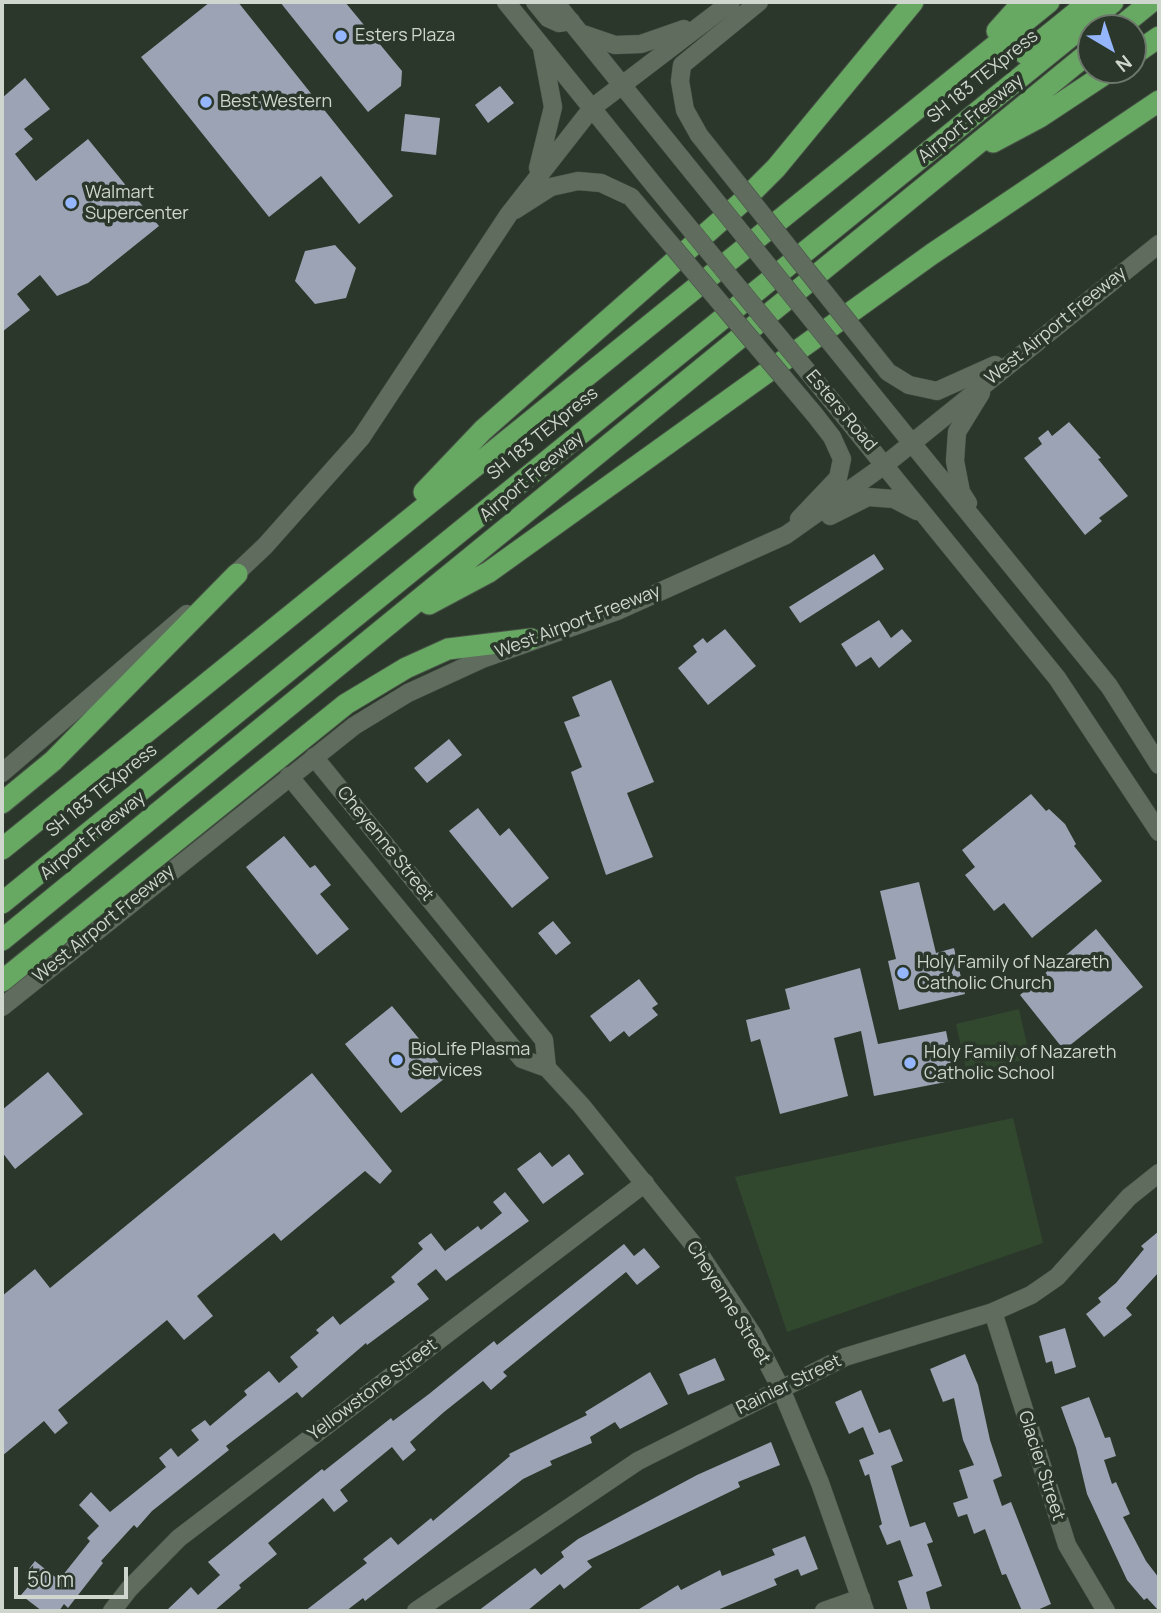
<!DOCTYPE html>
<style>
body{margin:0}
#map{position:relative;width:1161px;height:1613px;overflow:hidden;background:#2b372a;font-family:Manrope,sans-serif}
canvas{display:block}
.frame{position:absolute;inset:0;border:4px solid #cfd6ce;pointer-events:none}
.north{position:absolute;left:1077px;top:14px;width:70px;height:70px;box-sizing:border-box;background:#2b372a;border:2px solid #6d776c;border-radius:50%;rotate:141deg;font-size:19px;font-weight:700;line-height:28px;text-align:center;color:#cfd6ce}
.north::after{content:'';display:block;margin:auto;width:24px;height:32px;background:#95b6fd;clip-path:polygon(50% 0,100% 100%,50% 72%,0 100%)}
.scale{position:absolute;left:14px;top:1567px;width:114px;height:32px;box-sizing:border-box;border:4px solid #cfd6ce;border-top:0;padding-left:9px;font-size:21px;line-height:24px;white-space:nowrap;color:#cfd6ce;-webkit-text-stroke:5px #2b372a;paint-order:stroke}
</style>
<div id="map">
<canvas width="1161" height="1613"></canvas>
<div class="frame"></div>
<div class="north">N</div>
<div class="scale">50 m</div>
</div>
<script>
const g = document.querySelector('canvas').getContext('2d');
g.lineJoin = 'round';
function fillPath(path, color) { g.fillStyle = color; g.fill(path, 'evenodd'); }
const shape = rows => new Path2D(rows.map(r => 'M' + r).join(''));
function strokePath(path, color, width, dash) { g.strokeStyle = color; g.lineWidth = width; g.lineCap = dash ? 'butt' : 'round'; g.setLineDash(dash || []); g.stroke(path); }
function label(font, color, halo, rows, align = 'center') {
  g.font = font + ' Manrope,sans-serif'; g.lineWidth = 7; g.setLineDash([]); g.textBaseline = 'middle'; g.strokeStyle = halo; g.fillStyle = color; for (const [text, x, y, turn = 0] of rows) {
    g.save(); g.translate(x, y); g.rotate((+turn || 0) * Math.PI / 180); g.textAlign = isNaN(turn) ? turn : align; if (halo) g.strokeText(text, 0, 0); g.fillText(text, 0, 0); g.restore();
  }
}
fillPath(shape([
 [1019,1009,1030,1058,967,1074,956,1024],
 [1013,1118,1043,1243,787,1332,735,1177]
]), '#31482f');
fillPath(shape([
 [210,2,238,2,393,196,359,224,321,176,269,217,141,57],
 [280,2,345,2,402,71,401,86,368,112],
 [25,78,50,109,24,129,33,139,15,154,36,181,88,139,159,226,88,283,57,296,40,275,17,294,30,310,2,332,2,98],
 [500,86,514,103,488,123,475,105],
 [405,114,440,118,436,155,401,151],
 [335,245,356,268,346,298,315,304,295,281,305,251],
 [1069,422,1101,458,1098,459,1128,496,1099,518,1102,521,1085,535,1024,458,1042,444,1038,438,1048,430,1052,436],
 [874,554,884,569,800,623,789,607],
 [879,620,891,638,902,629,912,641,879,668,871,657,856,667,841,644],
 [725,629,756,666,708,705,678,668,697,652,693,646,703,638,707,643],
 [611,680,654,782,627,793,653,857,606,875,571,772,582,767,564,722,580,716,572,697],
 [449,739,462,755,427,783,414,768],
 [1031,794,1046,811,1049,809,1065,824,1076,844,1074,846,1102,881,1032,938,1004,903,994,911,965,875,975,867,962,850],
 [478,808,500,836,509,828,549,878,512,908,449,831],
 [284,836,310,868,315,865,331,885,320,894,349,929,317,955,246,867],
 [919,882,936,953,954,948,965,994,899,1010,888,961,896,959,880,891],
 [553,921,571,943,556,955,538,933],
 [1096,929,1143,987,1064,1050,1020,995],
 [860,968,878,1044,946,1031,956,1080,874,1096,861,1031,834,1038,848,1096,780,1114,760,1039,751,1042,746,1020,790,1009,785,989],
 [639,979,658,1004,652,1008,658,1015,629,1037,624,1031,610,1042,590,1016],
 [392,1006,449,1075,401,1113,345,1044],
 [48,1072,83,1114,15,1169,2,1152,2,1110],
 [312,1073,392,1171,380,1184,365,1171,281,1241,274,1233,197,1296,213,1316,184,1340,167,1320,58,1410,68,1423,55,1434,44,1421,2,1456,2,1296,35,1269,50,1288],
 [540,1152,552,1167,569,1154,584,1174,543,1204,517,1169],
 [505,1192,529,1221,446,1281,436,1269,417,1284,429,1299,367,1345,366,1343,302,1398,297,1392,226,1446,229,1450,152,1511,137,1528,134,1525,101,1561,103,1563,68,1608,64,1604,59,1611,42,1611,21,1595,33,1581,25,1574,35,1561,59,1580,90,1541,87,1538,99,1526,79,1505,91,1492,110,1512,166,1467,159,1458,171,1448,178,1457,199,1440,191,1430,205,1420,210,1426,247,1395,244,1391,269,1371,279,1383,298,1367,290,1357,319,1333,316,1330,333,1316,340,1325,395,1282,391,1277,423,1249,418,1243,431,1233,445,1251,478,1226,481,1230,502,1213,493,1202],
 [1159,1231,1159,1272,1126,1308,1132,1315,1104,1337,1086,1314,1101,1302,1098,1298,1116,1283,1144,1249,1141,1246],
 [624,1244,634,1256,644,1248,660,1267,637,1285,626,1272,503,1372,507,1376,491,1390,483,1381,444,1412,410,1442,416,1450,403,1461,392,1447,340,1490,348,1501,334,1512,323,1498,268,1543,277,1554,239,1585,241,1588,214,1611,166,1611,191,1587,198,1595,220,1575,208,1562,322,1469,324,1471,391,1418,393,1421,429,1394,494,1341,497,1345],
 [1065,1328,1076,1367,1055,1374,1052,1361,1046,1363,1039,1336],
 [965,1354,978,1385,990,1440,1002,1476,993,1480,1002,1506,1011,1502,1051,1604,1035,1611,1022,1611,1006,1574,1002,1575,985,1529,974,1534,967,1514,958,1517,953,1503,968,1498,959,1470,974,1465,963,1440,954,1398,943,1402,930,1369],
 [715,1358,725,1380,688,1395,679,1374],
 [650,1372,668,1404,620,1429,615,1422,590,1437,592,1443,550,1461,552,1465,523,1479,365,1601,363,1598,346,1611,305,1611,367,1563,363,1559,391,1537,398,1545,431,1518,433,1521,510,1456,509,1454,587,1415,585,1412],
 [861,1390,879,1433,890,1429,903,1461,891,1466,910,1527,925,1522,933,1542,927,1544,942,1586,926,1592,931,1611,908,1611,898,1581,913,1576,900,1540,887,1545,879,1526,882,1524,869,1474,865,1476,859,1460,874,1454,863,1427,849,1434,835,1402],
 [1089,1397,1105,1438,1110,1437,1116,1456,1104,1460,1112,1484,1116,1482,1130,1514,1123,1517,1146,1561,1159,1578,1159,1611,1147,1598,1144,1600,1127,1580,1087,1494,1076,1448,1061,1407],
 [771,1442,780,1465,738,1482,740,1487,587,1561,592,1567,564,1589,560,1584,527,1611,478,1611,535,1568,541,1575,564,1557,561,1552,578,1539,697,1475],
 [805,1536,818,1569,801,1576,798,1569,774,1579,777,1585,715,1611,636,1611,678,1585,681,1590,720,1570,722,1576,775,1555,772,1549]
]), '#9ba3b4');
const minor = shape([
 [993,1312,1067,1545,1106,1611],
 [112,1611,129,1589,179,1538,645,1183],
 [416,1611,638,1461,781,1389],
 [824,1611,861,1598]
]);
const tertiary = shape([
 [314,757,544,1040,547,1068],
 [289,776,522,1059,547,1068,581,1105,693,1244,753,1335,781,1389,820,1483,865,1611],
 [781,1389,845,1357,993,1312,1031,1295,1057,1277,1129,1197,1159,1173]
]);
const secondary = shape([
 [506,2,654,185],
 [535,2,548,18,559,23,571,21],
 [555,2,681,158],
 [580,33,615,45,641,44,684,29],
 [699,135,685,110,680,81,682,65,759,2],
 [538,168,553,107,542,48],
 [515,210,551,187,578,181,601,183,631,197],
 [888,372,909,385,937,391,995,365],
 [868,389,1109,686,1159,765],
 [841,412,1057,678,1159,832],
 [968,503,961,492,955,461,957,432,981,393],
 [830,516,868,497,894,499,917,511],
 [799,519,838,478,842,459,832,437,815,415],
 [228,581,265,546,361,438,509,214,592,108,731,2],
 [2,773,187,614],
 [2,1007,354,726,408,693,482,659,617,611,786,535,886,464,1159,244]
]);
const motorway = shape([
 [1119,28,1151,2],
 [997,31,1023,2],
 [1025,54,1089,2],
 [1133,55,1159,37],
 [993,142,1040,117,1111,70],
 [424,492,483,430,743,201,776,168,913,2],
 [429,604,489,572,932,254,1159,101],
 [2,803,53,761,237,574],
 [2,849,1049,2],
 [2,903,1113,2],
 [2,940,1091,51],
 [2,981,346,704,406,668,448,649,531,639]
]);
strokePath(minor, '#485247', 19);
strokePath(tertiary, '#485247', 19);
strokePath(secondary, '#485247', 19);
strokePath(motorway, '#485247', 23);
strokePath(minor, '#5f6c5e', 18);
strokePath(tertiary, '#5f6c5e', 18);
strokePath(secondary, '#5f6c5e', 18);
strokePath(motorway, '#67a862', 21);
const secondaryBridge = shape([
 [699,135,888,372],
 [681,158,868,389],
 [654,185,841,412],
 [631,197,815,415]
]);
strokePath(secondaryBridge, '#485247', 19, []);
strokePath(secondaryBridge, '#5f6c5e', 18);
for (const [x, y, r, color] of [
 [341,36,7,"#95b6fd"],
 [206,102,7,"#95b6fd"],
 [71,203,7,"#95b6fd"],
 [903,973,7,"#95b6fd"],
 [397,1060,7,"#95b6fd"],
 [910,1063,7,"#95b6fd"]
]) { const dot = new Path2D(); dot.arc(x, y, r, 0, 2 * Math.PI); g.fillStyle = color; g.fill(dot); strokePath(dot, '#2b372a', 2.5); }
label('18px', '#cfd6ce', '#2b372a', [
 ["Esters Plaza",355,36],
 ["Best Western",220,102],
 ["Walmart",85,193],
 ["Supercenter",85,214],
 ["Holy Family of Nazareth",917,963],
 ["Catholic Church",917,984],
 ["BioLife Plasma",411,1050],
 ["Services",411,1071],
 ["Holy Family of Nazareth",924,1053],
 ["Catholic School",924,1074]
], 'left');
label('18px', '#cfd6ce', '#2b372a', [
 ["SH 183 TEXpress",983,77,-39],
 ["Airport Freeway",971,119,-39],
 ["West Airport Freeway",1056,326,-39],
 ["Esters Road",841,411,50],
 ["SH 183 TEXpress",543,434,-39],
 ["Airport Freeway",532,477,-40],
 ["West Airport Freeway",578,622,-21],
 ["SH 183 TEXpress",102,791,-39],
 ["Airport Freeway",93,836,-39],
 ["Cheyenne Street",385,844,51],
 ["West Airport Freeway",104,924,-39],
 ["Cheyenne Street",728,1303,58],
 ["Rainier Street",789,1385,-26],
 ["Yellowstone Street",373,1390,-37],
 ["Glacier Street",1041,1466,72]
]);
</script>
